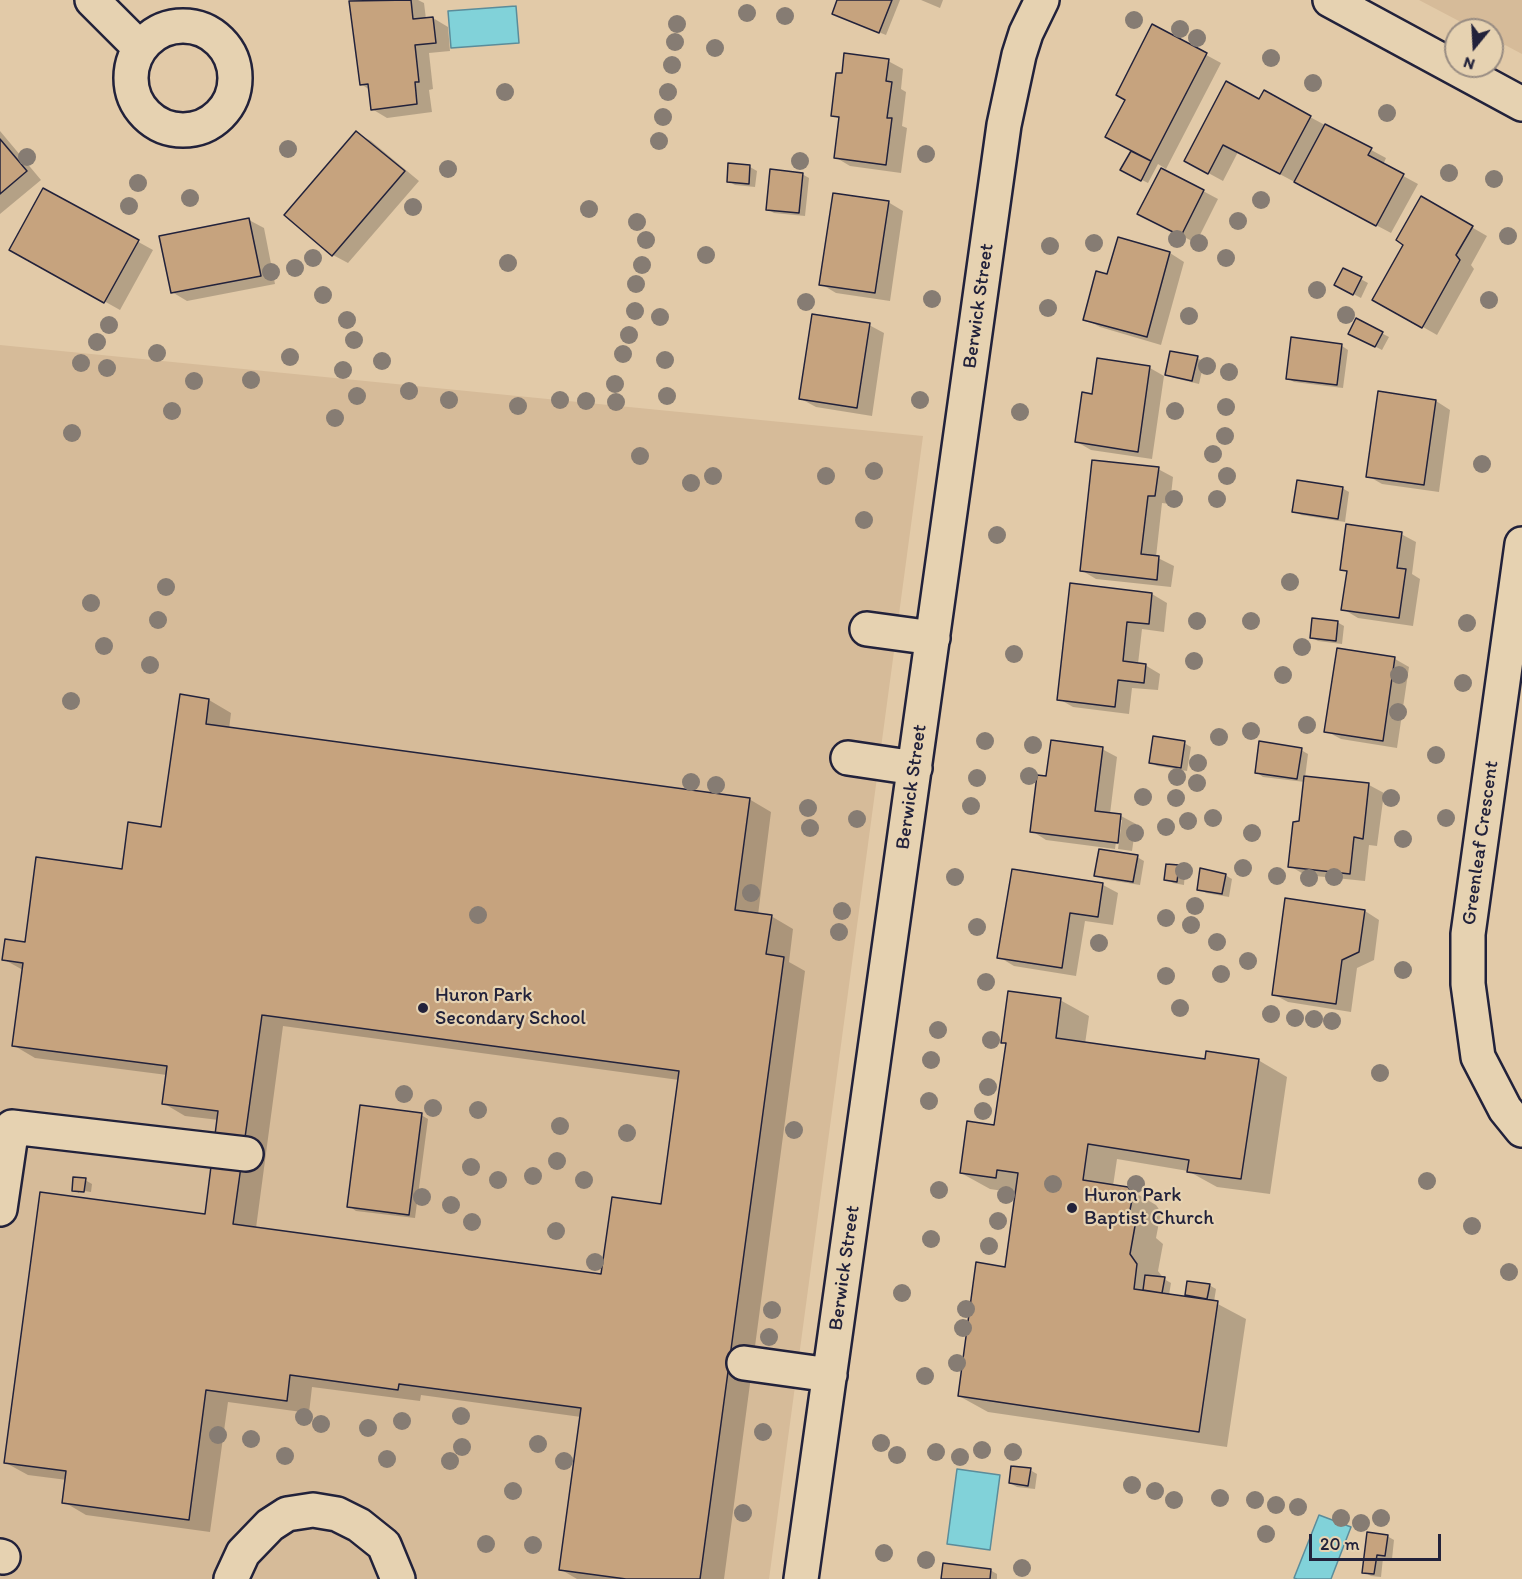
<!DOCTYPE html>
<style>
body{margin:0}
#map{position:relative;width:1522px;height:1579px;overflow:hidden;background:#e2caa8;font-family:Itim,sans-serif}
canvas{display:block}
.north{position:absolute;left:1444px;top:18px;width:60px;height:60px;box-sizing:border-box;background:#e6d2b1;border:2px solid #988c82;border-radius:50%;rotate:198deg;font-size:16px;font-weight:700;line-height:24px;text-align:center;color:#22223b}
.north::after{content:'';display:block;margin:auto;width:21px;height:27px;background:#22223b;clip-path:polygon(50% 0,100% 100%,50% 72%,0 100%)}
.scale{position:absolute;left:1309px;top:1534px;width:132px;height:27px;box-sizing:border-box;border:3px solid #22223b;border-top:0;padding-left:8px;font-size:18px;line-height:21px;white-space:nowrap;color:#22223b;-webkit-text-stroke:4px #e6d2b1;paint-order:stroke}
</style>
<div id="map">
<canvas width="1522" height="1579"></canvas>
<div class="north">N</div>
<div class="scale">20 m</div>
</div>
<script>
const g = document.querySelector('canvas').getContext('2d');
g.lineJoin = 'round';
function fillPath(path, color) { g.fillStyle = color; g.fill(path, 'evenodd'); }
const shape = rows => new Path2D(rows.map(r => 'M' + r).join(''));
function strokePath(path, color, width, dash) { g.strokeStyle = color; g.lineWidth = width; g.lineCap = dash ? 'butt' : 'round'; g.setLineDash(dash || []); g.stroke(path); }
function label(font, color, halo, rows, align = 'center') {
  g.font = font + ' Itim,sans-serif'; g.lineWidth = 4.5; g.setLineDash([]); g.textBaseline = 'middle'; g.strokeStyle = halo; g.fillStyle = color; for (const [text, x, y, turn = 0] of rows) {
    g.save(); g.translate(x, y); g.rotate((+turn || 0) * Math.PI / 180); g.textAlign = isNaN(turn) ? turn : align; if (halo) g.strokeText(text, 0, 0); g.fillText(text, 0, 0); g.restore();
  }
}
fillPath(shape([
 [1419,0,1522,0,1522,54,1492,38,1492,30,1476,30],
 [0,345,923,436,769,1579,0,1579]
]), '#d6bb99');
const water = shape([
 [516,6,519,43,451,48,448,11,516,6],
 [957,1469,1000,1475,990,1550,947,1544,957,1469],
 [1319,1515,1351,1527,1331,1579,1297,1579,1294,1578,1319,1515]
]);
fillPath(water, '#81d2d9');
strokePath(water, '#5b8c9a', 1.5);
fillPath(shape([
 [368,0,418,0,424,3,426,19,433,18,448,27,450,51,429,53,433,89,429,90,432,112,387,118,372,109,370,90,361,84,351,2],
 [839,0,900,0,886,35,840,17],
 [921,0,943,0,940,8],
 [1153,26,1221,63,1166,169,1158,164,1148,183,1122,170,1132,151],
 [888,61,903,69,901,89,906,92,902,126,907,128,901,173,850,166,835,157,840,119,833,115],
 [1260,101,1310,117,1386,158,1383,165,1418,184,1391,233,1238,152,1223,181,1201,169],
 [0,131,41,180,0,214],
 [356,133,371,141,419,181,348,263,333,255,286,215],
 [750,167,757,171,755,187,735,185,728,181],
 [802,174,809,178,805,216,774,213,767,209],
 [44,190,153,250,120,310,11,249],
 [1203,191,1218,199,1196,243,1154,222],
 [1421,198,1487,236,1471,265,1474,269,1437,335,1374,299,1405,244],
 [888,202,903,211,890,301,836,293,821,284],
 [249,220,264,228,275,284,187,301,172,292],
 [1119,239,1170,253,1184,262,1161,345,1100,327,1085,319,1108,276],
 [1344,270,1368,283,1361,298,1336,285],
 [1356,320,1389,337,1382,350,1357,337],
 [869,325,884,333,872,416,816,407,801,399],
 [1342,346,1348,350,1343,388,1294,382,1287,378],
 [1197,358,1204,362,1199,384,1174,378,1167,374],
 [1150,368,1164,376,1152,459,1091,450,1077,442,1093,395],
 [1436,401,1450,410,1439,492,1382,484,1368,476],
 [1158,469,1173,477,1170,504,1162,503,1156,557,1174,566,1171,587,1096,579,1081,570],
 [1342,488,1349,492,1345,522,1301,515,1294,511],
 [1401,534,1416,542,1412,574,1420,579,1413,626,1358,618,1343,609,1348,573,1342,569],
 [1072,585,1152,594,1167,603,1164,632,1142,629,1138,664,1145,665,1160,674,1158,690,1132,688,1129,714,1073,707,1059,699],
 [1337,622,1344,626,1342,644,1318,641,1311,637],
 [1395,659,1409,667,1397,748,1341,739,1326,731],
 [182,696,209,700,231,713,229,729,749,799,771,812,758,915,771,916,793,929,789,962,805,971,724,1579,577,1579,560,1569,581,1417,421,1395,420,1401,312,1387,309,1413,228,1402,210,1532,86,1515,64,1502,67,1480,28,1475,6,1463,206,1216,219,1120,185,1116,163,1103,167,1075,35,1058,13,1045,23,970,3,959,26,944,123,870,163,828],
 [283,1026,679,1080,662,1206,603,1275,256,1228],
 [1184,743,1191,747,1187,771,1157,766,1150,762],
 [1102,749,1117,757,1110,814,1121,816,1136,824,1132,851,1118,849,1122,820,1119,820,1115,849,1046,840,1032,831,1047,778],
 [1301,750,1308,754,1305,778,1369,785,1384,793,1377,846,1369,845,1365,881,1305,875,1290,866,1301,822,1305,782,1263,777,1256,772],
 [1137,857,1144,861,1140,885,1103,879,1096,875],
 [1178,867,1185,871,1184,885,1173,883,1166,879],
 [1013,871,1103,885,1118,893,1113,925,1085,921,1076,976,1014,966,999,957],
 [1225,875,1232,879,1229,897,1206,893,1199,889],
 [1365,911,1379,920,1374,960,1357,968,1351,1012,1288,1002,1273,994],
 [1060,1000,1089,1016,1085,1044,1206,1061,1258,1060,1287,1077,1270,1194,1217,1187,1188,1171,1117,1159,1113,1186,1127,1188,1156,1205,1161,1212,1156,1238,1163,1244,1158,1271,1164,1279,1171,1283,1169,1295,1193,1299,1186,1295,1209,1285,1216,1289,1214,1302,1246,1319,1227,1447,988,1412,959,1396,1007,1269,1017,1193,990,1189,961,1173,996,1127,1007,1045,1002,1042],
 [421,1115,428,1119,415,1218,356,1211,349,1206],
 [85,1180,92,1184,91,1192,79,1190,79,1193,74,1190],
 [1030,1470,1037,1474,1035,1489,1017,1487,1010,1483],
 [1387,1536,1394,1540,1392,1559,1383,1558,1381,1577,1371,1576,1364,1572],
 [990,1570,997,1574,997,1579,943,1579]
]), '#0003');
const building = shape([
 [411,0,413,19,433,17,436,43,415,45,419,82,415,82,417,104,371,110,368,84,360,85,349,1,411,0],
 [837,0,892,0,879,33,832,14,837,0],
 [1152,24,1207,53,1151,161,1105,137,1125,100,1116,95,1152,24],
 [844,53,889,59,886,81,892,82,887,118,892,118,886,165,834,158,839,117,831,116,836,73,842,73,844,53],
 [1226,81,1259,99,1264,90,1311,116,1280,174,1223,145,1208,174,1184,161,1226,81],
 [1325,124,1372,148,1368,155,1404,174,1376,226,1294,182,1325,124],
 [356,131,405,171,332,256,284,215,356,131],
 [0,139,27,171,0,194,0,139],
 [1131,151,1151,161,1141,181,1120,170,1131,151],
 [728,163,750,165,749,184,727,182,728,163],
 [1161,168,1204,190,1181,236,1137,214,1161,168],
 [770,169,803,173,799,213,766,210,770,169],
 [43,188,139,240,104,303,9,250,43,188],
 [833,193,889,201,875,293,819,285,833,193],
 [1421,196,1473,226,1456,255,1460,260,1422,328,1372,300,1403,245,1396,240,1421,196],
 [249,218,261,276,171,293,159,236,249,218],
 [1118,237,1170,252,1147,337,1083,320,1096,271,1107,274,1118,237],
 [1343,268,1362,277,1353,295,1334,285,1343,268],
 [812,314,870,323,857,408,799,399,812,314],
 [1356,318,1383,332,1375,347,1348,334,1356,318],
 [1291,337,1342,344,1337,385,1286,379,1291,337],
 [1170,351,1198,356,1192,381,1165,375,1170,351],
 [1097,358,1150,366,1138,452,1075,442,1082,392,1092,394,1097,358],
 [1378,391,1436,400,1424,485,1366,477,1378,391],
 [1092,460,1159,467,1155,496,1148,496,1141,554,1159,556,1157,580,1080,571,1092,460],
 [1297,480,1343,487,1338,519,1292,512,1297,480],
 [1346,524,1402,532,1397,568,1406,569,1399,618,1341,610,1347,571,1340,570,1346,524],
 [1070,583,1152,593,1149,624,1127,622,1123,661,1146,664,1144,683,1118,680,1115,707,1057,700,1070,583],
 [1312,618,1338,621,1336,641,1310,638,1312,618],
 [1337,648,1395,657,1383,741,1324,732,1337,648],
 [180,694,209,699,206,724,750,798,735,910,772,915,766,954,784,957,700,1579,626,1579,559,1570,581,1408,399,1384,398,1390,290,1375,287,1401,206,1390,189,1520,62,1503,66,1471,4,1463,40,1192,205,1214,218,1111,162,1104,167,1066,12,1046,23,963,2,960,5,939,25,942,36,857,122,869,128,822,161,827,180,694],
 [262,1015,679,1071,661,1204,612,1197,601,1274,233,1224,262,1015],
 [1153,736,1185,741,1181,768,1149,763,1153,736],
 [1051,740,1103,747,1095,811,1121,814,1118,843,1030,832,1037,775,1046,776,1051,740],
 [1259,741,1302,748,1297,779,1255,773,1259,741],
 [1304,776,1369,783,1363,839,1354,837,1350,874,1288,867,1293,822,1299,821,1304,776],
 [1099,849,1138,855,1133,882,1094,876,1099,849],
 [1166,864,1179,865,1177,882,1164,880,1166,864],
 [1200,868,1226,874,1222,894,1197,890,1200,868],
 [1012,869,1103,883,1098,917,1070,913,1062,968,997,958,1012,869],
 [1285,898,1365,910,1359,952,1342,960,1336,1004,1272,995,1285,898],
 [1008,991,1061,998,1056,1038,1205,1059,1206,1051,1259,1059,1241,1179,1187,1172,1189,1160,1088,1144,1083,1180,1128,1187,1133,1195,1128,1220,1135,1226,1130,1254,1137,1264,1134,1289,1218,1301,1199,1432,958,1396,976,1262,1005,1267,1018,1173,997,1170,996,1178,960,1173,967,1121,994,1125,1006,1043,1001,1043,1008,991],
 [360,1105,422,1113,409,1215,347,1207,360,1105],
 [73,1177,86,1178,84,1192,72,1191,73,1177],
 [1145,1275,1165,1277,1162,1293,1143,1290,1145,1275],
 [1187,1281,1210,1284,1207,1299,1185,1295,1187,1281],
 [1011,1466,1031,1468,1028,1486,1009,1483,1011,1466],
 [1367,1532,1388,1535,1385,1556,1377,1555,1374,1574,1362,1573,1367,1532],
 [943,1563,991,1569,990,1579,941,1579,943,1563]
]);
fillPath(building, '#c6a37e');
strokePath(building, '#22223b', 1.5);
const minor = shape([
 [92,0,140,48],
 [1330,0,1522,104],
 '131 78a52 52 0 1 1 104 0a52 52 0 1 1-104 0Z',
 [1522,544,1468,934,1468,984,1478,1057,1505,1109,1522,1130],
 [867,629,933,638],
 [848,758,915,768],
 [0,1209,12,1127,246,1154],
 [744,1363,830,1375],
 [0,1556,3,1557],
 [231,1579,243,1553,270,1525,287,1514,313,1510,337,1514,359,1525,384,1545,398,1579],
 [801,1579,1004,125,1019,55,1026,33,1042,0]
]);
strokePath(minor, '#22223b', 38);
strokePath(minor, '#e6d2b1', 33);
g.fillStyle = '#867c73';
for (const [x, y] of [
 [747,13],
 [785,16],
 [1134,20],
 [677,24],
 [1180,29],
 [1197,38],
 [675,42],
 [715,48],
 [1271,58],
 [672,65],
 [1313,83],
 [505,92],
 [668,92],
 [1387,113],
 [663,117],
 [659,141],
 [288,149],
 [926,154],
 [27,157],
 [800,161],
 [448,169],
 [1449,173],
 [1494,179],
 [138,183],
 [190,198],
 [1261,200],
 [129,206],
 [413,207],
 [589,209],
 [1238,221],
 [637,222],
 [1508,236],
 [1177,239],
 [646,240],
 [1094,243],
 [1199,243],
 [1050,246],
 [706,255],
 [313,258],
 [1226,258],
 [508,263],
 [642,265],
 [295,268],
 [271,272],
 [636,284],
 [1317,290],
 [323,295],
 [932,299],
 [1489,300],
 [806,302],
 [1048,308],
 [635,311],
 [1346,315],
 [1189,316],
 [660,317],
 [347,320],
 [109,325],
 [629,335],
 [354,340],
 [97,342],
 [157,353],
 [623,354],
 [290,357],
 [665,360],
 [382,361],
 [81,363],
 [1207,366],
 [107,368],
 [343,370],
 [1229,372],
 [251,380],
 [194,381],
 [615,384],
 [409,391],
 [357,396],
 [667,396],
 [449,400],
 [560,400],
 [920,400],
 [586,401],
 [616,402],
 [518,406],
 [1226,407],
 [172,411],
 [1175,411],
 [1020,412],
 [335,418],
 [72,433],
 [1225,436],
 [1213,454],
 [640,456],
 [1482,464],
 [874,471],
 [713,476],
 [826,476],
 [1227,476],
 [691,483],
 [1174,499],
 [1217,499],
 [864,520],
 [997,535],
 [1290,582],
 [166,587],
 [91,603],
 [158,620],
 [1197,621],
 [1251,621],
 [1467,623],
 [104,646],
 [1302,647],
 [1014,654],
 [1194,661],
 [150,665],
 [1283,675],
 [1399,675],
 [1463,683],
 [71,701],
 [1398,712],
 [1307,725],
 [1251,731],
 [1219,737],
 [985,741],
 [1033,745],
 [1436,755],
 [1198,763],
 [1029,776],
 [1177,777],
 [977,778],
 [691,782],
 [1197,783],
 [716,785],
 [1143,797],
 [1176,798],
 [1391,798],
 [971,806],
 [808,808],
 [1213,818],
 [1446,818],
 [857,819],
 [1188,821],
 [1166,827],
 [810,828],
 [1135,833],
 [1252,833],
 [1403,839],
 [1243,868],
 [1184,871],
 [1277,876],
 [955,877],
 [1334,877],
 [1309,878],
 [751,893],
 [1195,906],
 [842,911],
 [478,915],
 [1166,918],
 [1191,925],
 [977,927],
 [839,932],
 [1217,942],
 [1099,943],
 [1248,961],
 [1403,970],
 [1221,974],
 [1166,976],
 [986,982],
 [1180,1008],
 [1271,1014],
 [1295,1018],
 [1314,1019],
 [1332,1021],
 [938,1030],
 [991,1040],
 [931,1060],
 [1380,1073],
 [988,1087],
 [404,1094],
 [929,1101],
 [433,1108],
 [478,1110],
 [983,1111],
 [560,1126],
 [794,1130],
 [627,1133],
 [557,1161],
 [471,1167],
 [533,1176],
 [498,1180],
 [584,1180],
 [1427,1181],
 [1053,1184],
 [1136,1184],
 [939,1190],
 [1006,1195],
 [422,1197],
 [451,1205],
 [998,1221],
 [472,1222],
 [1472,1226],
 [556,1231],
 [931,1239],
 [989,1246],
 [595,1262],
 [1509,1272],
 [902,1293],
 [966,1309],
 [772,1310],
 [963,1328],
 [769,1337],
 [957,1363],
 [925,1376],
 [461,1416],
 [304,1417],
 [402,1421],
 [321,1424],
 [368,1428],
 [763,1432],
 [218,1435],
 [251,1439],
 [881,1443],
 [538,1444],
 [462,1447],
 [982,1450],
 [936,1452],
 [1013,1452],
 [897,1455],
 [285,1456],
 [960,1457],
 [387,1459],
 [450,1461],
 [564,1461],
 [1132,1485],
 [513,1491],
 [1155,1491],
 [1220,1498],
 [1174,1500],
 [1255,1500],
 [1276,1505],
 [1298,1507],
 [743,1513],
 [1341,1518],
 [1381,1518],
 [1361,1523],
 [1266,1534],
 [486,1544],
 [533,1545],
 [884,1553],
 [926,1560],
 [1022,1568]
]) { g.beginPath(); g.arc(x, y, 9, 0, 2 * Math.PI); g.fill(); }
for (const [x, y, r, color] of [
 [423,1008,6,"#22223b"],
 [1072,1208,6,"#22223b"]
]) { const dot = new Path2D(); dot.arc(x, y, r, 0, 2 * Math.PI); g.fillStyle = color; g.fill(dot); strokePath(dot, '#e6d2b1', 2); }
label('20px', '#22223b', '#e6d2b1', [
 ["Berwick Street",979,306,-82],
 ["Berwick Street",912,787,-82],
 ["Greenleaf Crescent",1481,843,-82],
 ["Berwick Street",845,1268,-82]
]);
label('20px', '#22223b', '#e6d2b1', [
 ["Huron Park",435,996],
 ["Secondary School",435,1019],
 ["Huron Park",1084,1196],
 ["Baptist Church",1084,1219]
], 'left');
</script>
